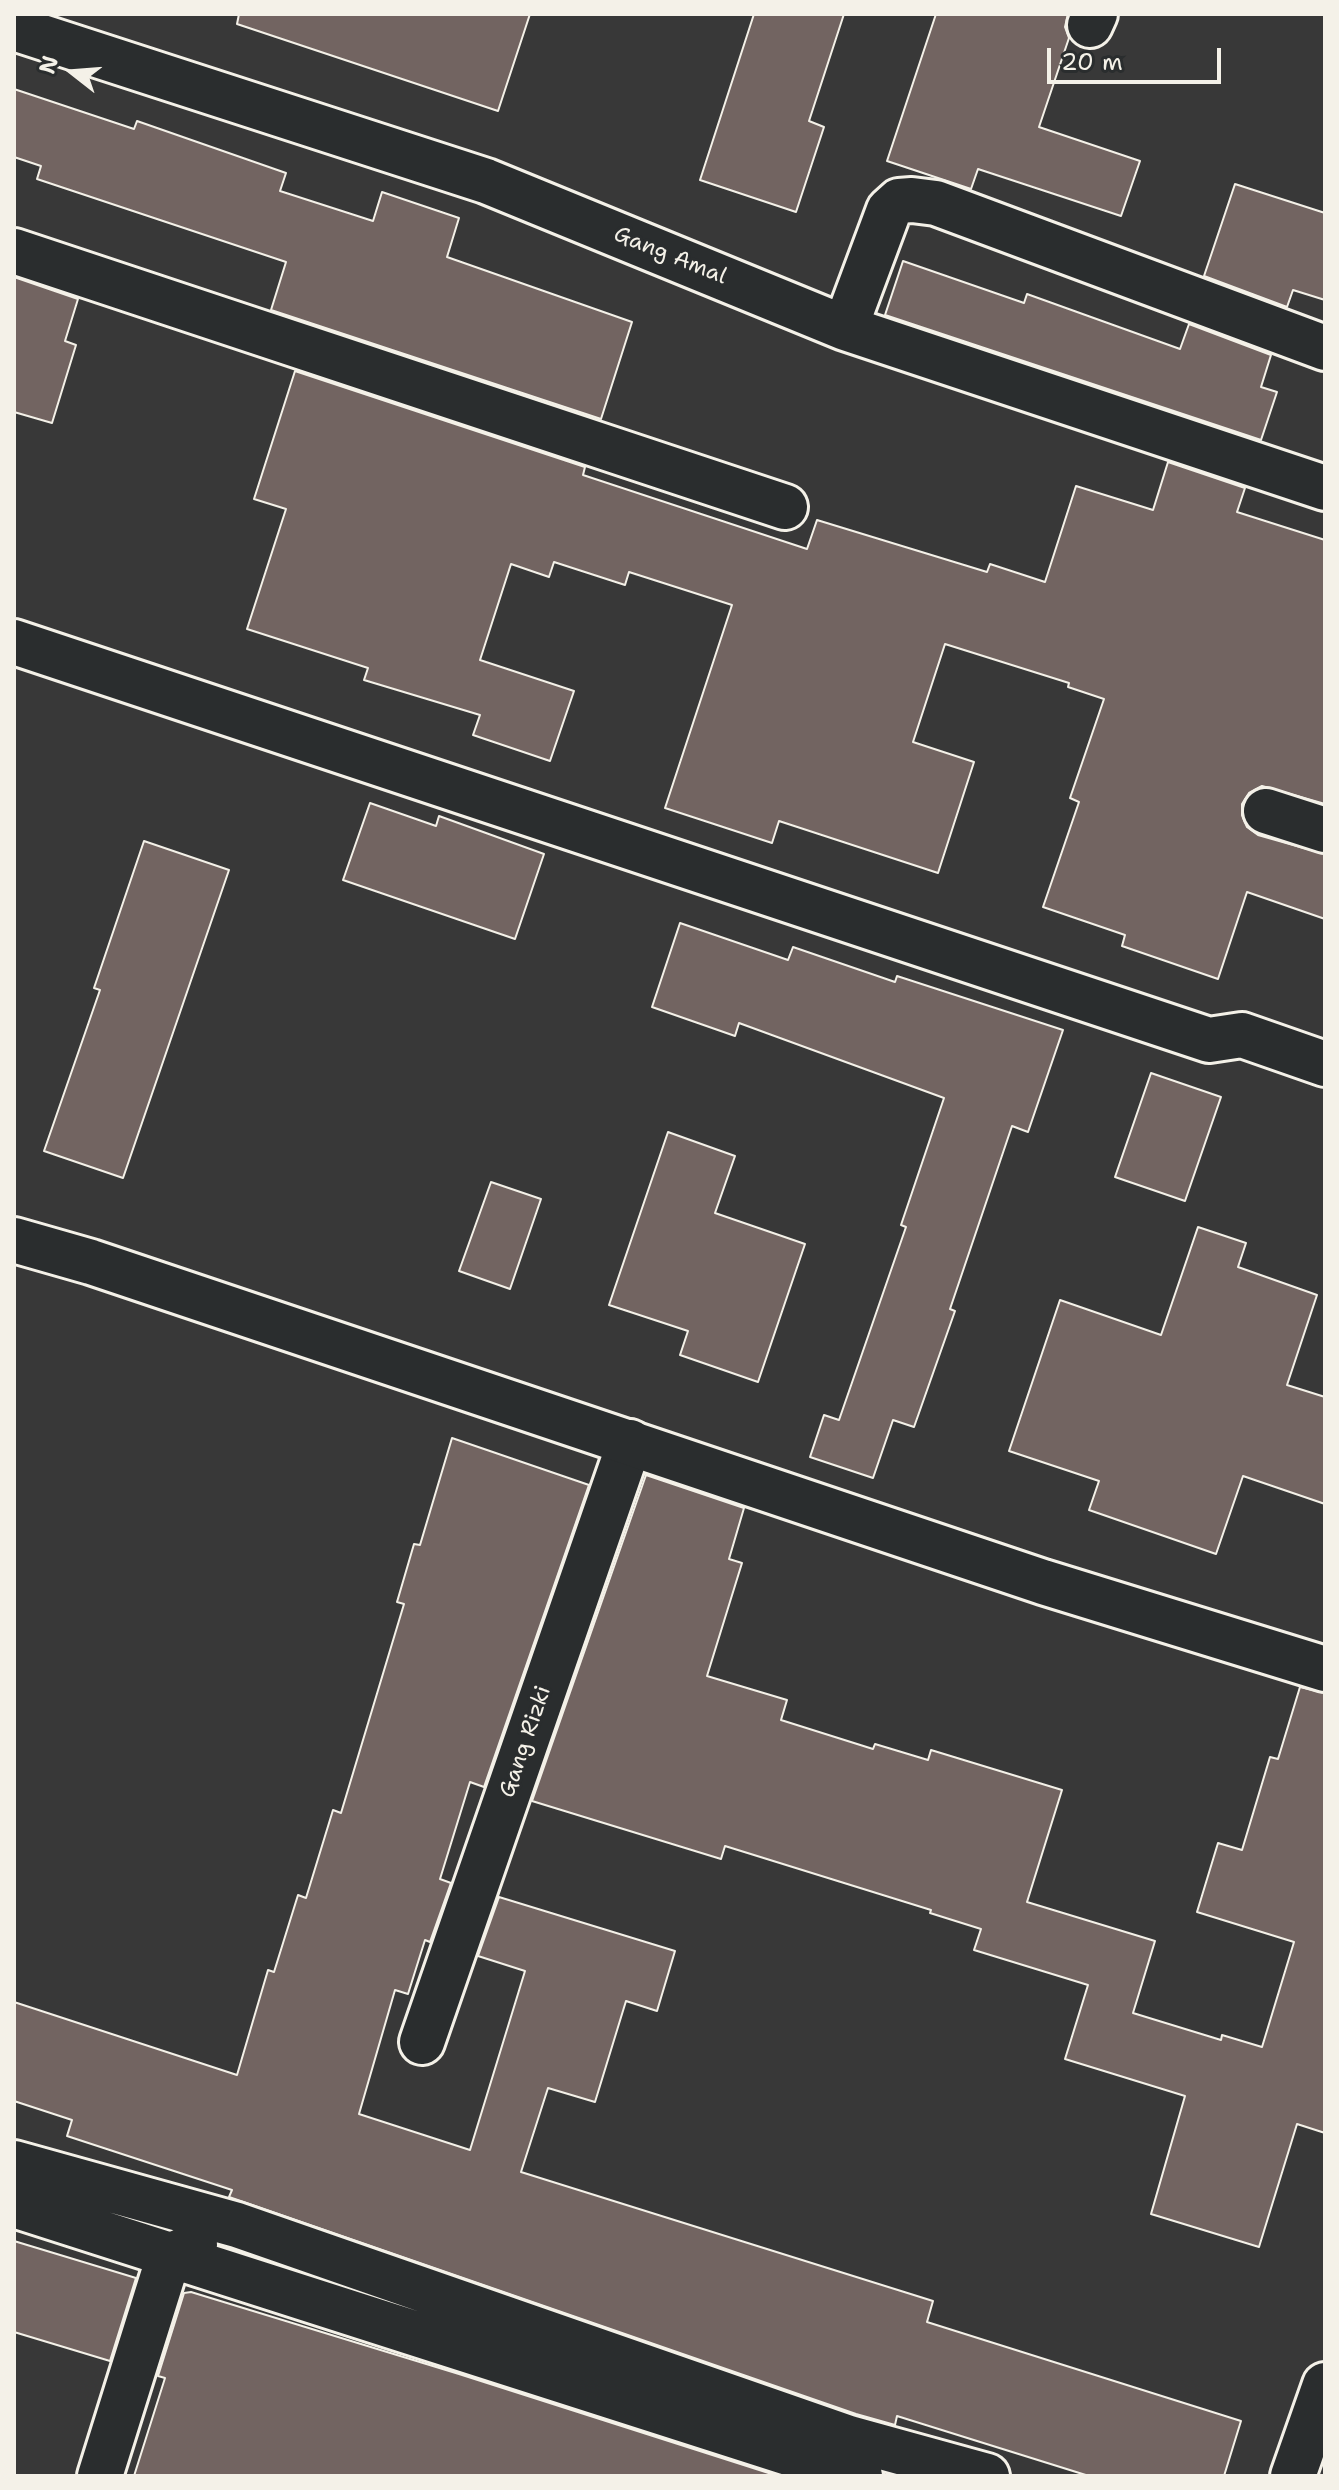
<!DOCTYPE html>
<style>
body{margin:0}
#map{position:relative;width:1339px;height:2490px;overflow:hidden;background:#383838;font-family:"Shantell Sans",sans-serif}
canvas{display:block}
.frame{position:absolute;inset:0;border:16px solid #f4f1e8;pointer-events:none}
.north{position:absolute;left:32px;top:32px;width:80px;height:80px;-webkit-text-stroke:6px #2a2d2e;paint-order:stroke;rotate:287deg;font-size:22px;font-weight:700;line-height:32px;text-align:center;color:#f4f1e8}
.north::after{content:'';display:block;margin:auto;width:28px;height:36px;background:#f4f1e8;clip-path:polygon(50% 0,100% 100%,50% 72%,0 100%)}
.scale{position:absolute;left:1047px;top:48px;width:174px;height:36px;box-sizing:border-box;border:4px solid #f4f1e8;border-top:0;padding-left:10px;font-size:24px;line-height:28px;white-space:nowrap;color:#f4f1e8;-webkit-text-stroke:6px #2a2d2e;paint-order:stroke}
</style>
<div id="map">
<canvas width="1339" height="2490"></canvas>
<div class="frame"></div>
<div class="north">N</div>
<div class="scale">20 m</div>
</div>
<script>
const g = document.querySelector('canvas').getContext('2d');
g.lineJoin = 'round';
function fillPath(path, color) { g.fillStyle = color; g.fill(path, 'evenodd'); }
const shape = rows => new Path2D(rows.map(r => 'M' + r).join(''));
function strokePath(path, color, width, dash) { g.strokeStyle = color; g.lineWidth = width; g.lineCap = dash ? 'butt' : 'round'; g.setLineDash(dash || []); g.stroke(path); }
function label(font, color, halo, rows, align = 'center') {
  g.font = font + ' "Shantell Sans",sans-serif'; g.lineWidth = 6; g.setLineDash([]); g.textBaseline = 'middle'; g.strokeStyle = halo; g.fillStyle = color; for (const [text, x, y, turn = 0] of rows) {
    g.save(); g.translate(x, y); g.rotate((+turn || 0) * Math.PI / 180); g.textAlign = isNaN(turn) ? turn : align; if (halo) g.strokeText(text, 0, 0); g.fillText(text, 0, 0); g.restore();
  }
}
const building = shape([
 [239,14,530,14,498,111,237,24,239,14],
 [754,14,844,14,809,121,824,127,796,212,700,180,754,14],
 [936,14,1068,14,1065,27,1069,38,1039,127,1140,161,1121,216,978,169,971,189,887,161,936,14],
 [14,89,134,129,137,121,286,173,280,191,373,221,382,192,459,218,447,257,632,322,601,419,271,310,286,262,37,179,41,166,14,157,14,89],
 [1235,184,1325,213,1325,300,1293,290,1287,307,1204,276,1235,184],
 [903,261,1024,303,1027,294,1180,349,1189,324,1271,355,1261,387,1277,392,1261,440,885,315,903,261],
 [14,277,78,299,65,341,76,345,52,423,14,412,14,277],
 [295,371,585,467,583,475,807,549,817,520,987,572,990,564,1045,582,1076,486,1153,510,1168,462,1245,488,1237,512,1325,540,1325,804,1262,786,1249,793,1242,804,1242,815,1247,827,1258,835,1325,854,1325,919,1247,892,1218,979,1122,946,1125,935,1043,907,1079,802,1070,798,1104,699,1068,687,1069,683,945,644,913,742,974,762,938,873,779,821,772,843,665,808,732,605,629,572,625,585,554,562,549,577,511,564,480,660,574,691,550,761,473,735,480,715,364,680,368,668,247,629,286,509,254,499,295,371],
 [370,803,436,826,439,816,544,854,515,939,343,880,370,803],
 [144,841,229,870,123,1178,44,1151,100,990,94,988,144,841],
 [680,923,788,960,793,947,895,982,897,976,1063,1030,1028,1132,1012,1126,950,1309,955,1311,914,1427,893,1420,873,1478,810,1457,824,1415,839,1420,906,1227,901,1225,944,1098,739,1023,735,1036,652,1007,680,923],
 [1151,1073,1221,1097,1185,1201,1115,1177,1151,1073],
 [668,1132,735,1156,715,1213,805,1244,758,1382,680,1355,688,1331,609,1305,668,1132],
 [491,1182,541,1199,510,1289,459,1271,491,1182],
 [1198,1227,1246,1243,1238,1267,1317,1295,1287,1385,1325,1397,1325,1504,1243,1476,1216,1554,1089,1510,1099,1481,1009,1451,1060,1300,1161,1335,1198,1227],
 [452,1438,589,1485,484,1787,470,1782,440,1879,451,1883,430,1942,425,1940,408,1994,395,1990,359,2114,470,2150,525,1971,478,1956,499,1897,675,1951,657,2011,626,2001,595,2102,548,2088,521,2172,933,2301,927,2322,1241,2421,1224,2476,1089,2476,897,2416,895,2425,856,2414,229,2197,232,2190,67,2136,72,2120,14,2101,14,2002,237,2075,268,1970,274,1972,298,1895,306,1898,333,1810,341,1813,404,1604,397,1602,414,1544,420,1545,452,1438],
 [646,1475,744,1508,729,1559,742,1563,707,1676,787,1700,781,1720,873,1749,875,1744,928,1760,931,1750,1062,1790,1027,1902,1155,1941,1133,2013,1221,2040,1222,2035,1262,2047,1294,1942,1197,1912,1218,1843,1242,1850,1270,1757,1278,1759,1300,1687,1325,1693,1325,2133,1297,2124,1259,2247,1151,2214,1185,2096,1065,2059,1088,1985,974,1950,981,1929,930,1913,931,1910,725,1846,721,1859,532,1801,646,1475],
 [14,2241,136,2278,110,2361,14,2332,14,2241],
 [191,2292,459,2374,778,2476,134,2476,165,2378,158,2376,184,2293,191,2292]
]);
fillPath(building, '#726461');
strokePath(building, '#f4f1e8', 2);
const street = shape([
 [1090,25,1095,14],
 [14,28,486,181,845,328,1325,488],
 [14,251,785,507],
 [845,328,889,210,899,201,912,200,936,203,1325,348],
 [14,642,1209,1040,1242,1035,1325,1064],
 [1266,811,1325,830],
 [422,2042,630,1442],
 [14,2163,237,2225,849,2438,987,2476],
 [14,2205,860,2476],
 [100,2476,169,2256,195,2245]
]);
const secondary = shape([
 [14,1240,91,1262,1043,1582,1325,1669],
 [1293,2476,1325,2385]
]);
strokePath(street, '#f4f1e8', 50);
strokePath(secondary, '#f4f1e8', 50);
strokePath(street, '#2a2d2e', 44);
strokePath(secondary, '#2a2d2e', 44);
label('22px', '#f4f1e8', '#2a2d2e', [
 ["Gang Amal",670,256,22],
 ["Gang Rizki",526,1742,-71]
]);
</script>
